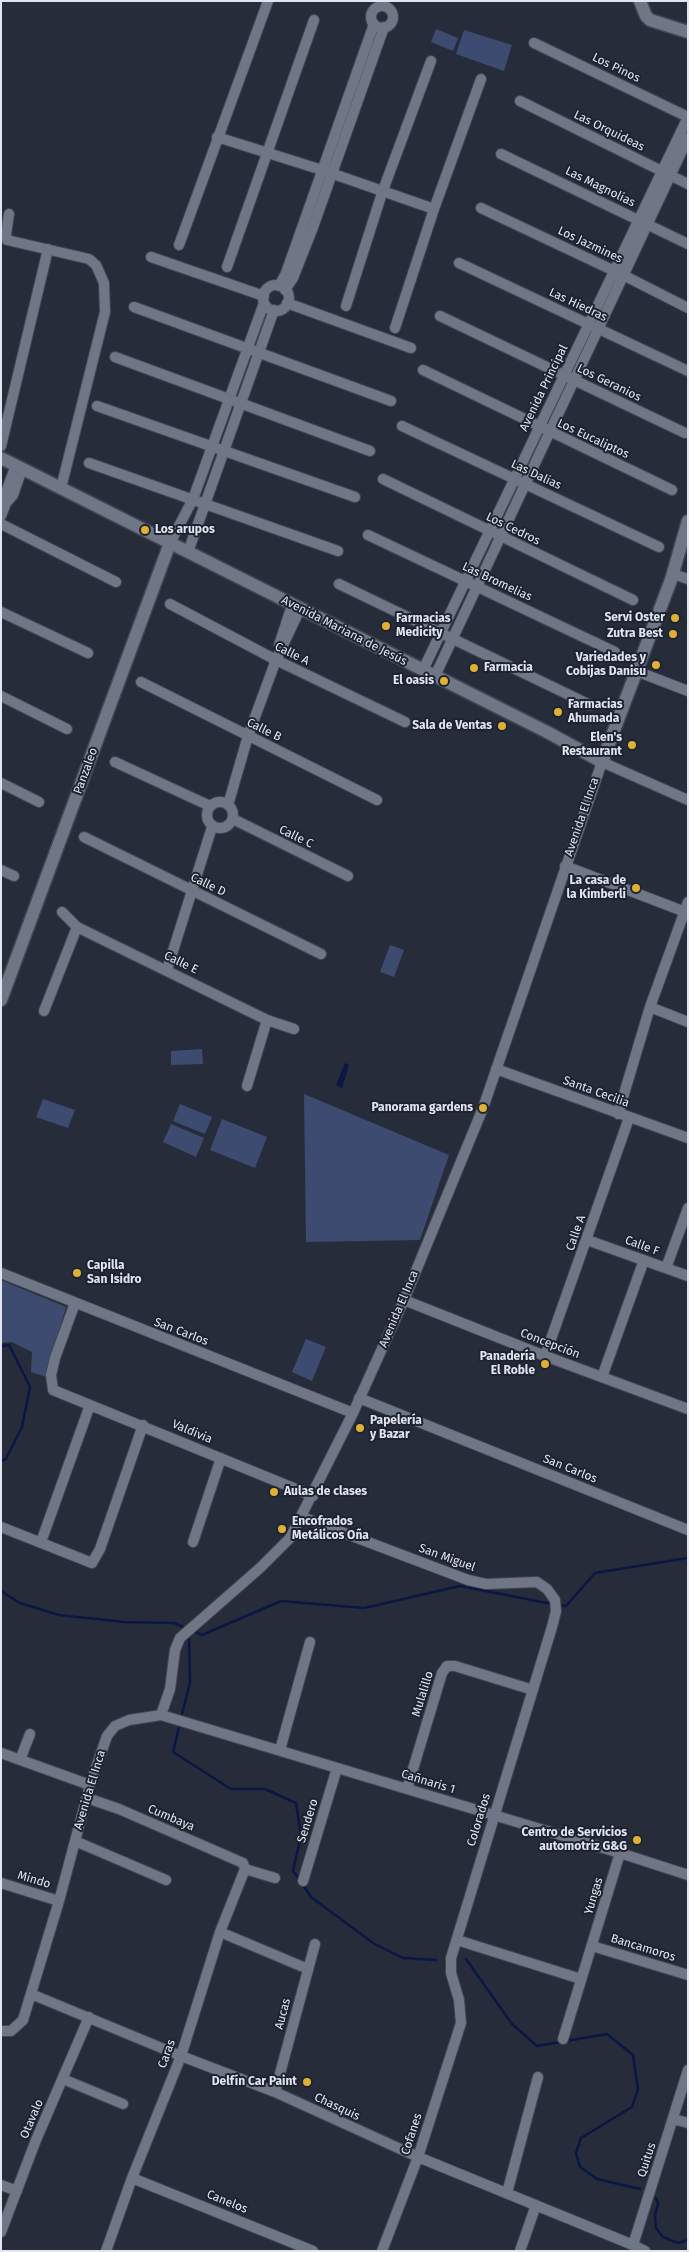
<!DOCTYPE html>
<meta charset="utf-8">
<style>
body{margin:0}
#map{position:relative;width:689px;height:2252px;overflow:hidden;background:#262c3a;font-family:"Fira Sans",sans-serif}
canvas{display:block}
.frame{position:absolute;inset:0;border:2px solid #e1e5ef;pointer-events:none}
</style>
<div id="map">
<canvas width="689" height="2252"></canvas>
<div class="frame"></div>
</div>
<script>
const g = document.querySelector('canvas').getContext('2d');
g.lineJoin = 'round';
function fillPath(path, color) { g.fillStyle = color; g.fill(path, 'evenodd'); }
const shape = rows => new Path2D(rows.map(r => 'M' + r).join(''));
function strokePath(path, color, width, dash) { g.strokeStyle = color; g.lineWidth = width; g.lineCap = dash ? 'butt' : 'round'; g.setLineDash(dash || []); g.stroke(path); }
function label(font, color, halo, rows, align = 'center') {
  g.font = font + ' "Fira Sans",sans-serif'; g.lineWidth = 4; g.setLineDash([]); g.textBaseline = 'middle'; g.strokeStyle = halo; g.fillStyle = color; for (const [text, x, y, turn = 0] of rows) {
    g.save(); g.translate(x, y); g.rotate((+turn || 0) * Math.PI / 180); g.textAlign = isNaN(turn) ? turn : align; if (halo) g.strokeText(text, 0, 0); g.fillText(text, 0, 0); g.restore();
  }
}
fillPath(shape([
 [436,29,458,38,453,51,431,42],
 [464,30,512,45,504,71,456,54],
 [390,945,404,950,394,977,380,972],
 [202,1049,203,1064,171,1065,171,1051],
 [304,1094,449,1155,420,1240,306,1242],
 [43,1099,75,1110,68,1128,36,1117],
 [180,1104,212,1117,205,1134,173,1121],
 [222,1119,267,1137,255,1168,210,1150],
 [171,1124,204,1138,196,1157,163,1142],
 [1,1280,66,1307,46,1377,31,1372,32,1352,12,1342,1,1343],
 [306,1339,326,1347,312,1381,292,1372]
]), '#3c4b6f');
fillPath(shape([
 [345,1063,349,1065,342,1088,336,1085]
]), '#0a1744');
strokePath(shape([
 [1,1346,9,1345,30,1387,22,1427,6,1459,1,1461],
 [1,1591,20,1603,59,1615,124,1622,174,1623,188,1629],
 [558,1605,566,1606,595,1573,688,1558],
 [193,1631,202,1635,281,1601,364,1608,460,1586,552,1604],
 [181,1718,190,1683,189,1639,186,1635],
 [180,1723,173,1752,231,1789,265,1789,296,1803,301,1836,293,1871,300,1880],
 [303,1885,311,1897,373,1943,403,1958,436,1960],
 [466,1959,512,2024,537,2046,607,2034,633,2055,638,2089,632,2107,581,2138,576,2153,580,2167,597,2179,640,2189],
 [656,2198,658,2204,655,2215,656,2228,663,2237,678,2243,688,2240]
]), '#0a1744', 2.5);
const street = shape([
 '371 17a11 11 0 1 1 22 0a11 11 0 1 1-22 0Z',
 [534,43,688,117],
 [520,101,688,184],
 [217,137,322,170,434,209],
 [501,154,688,244],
 [481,208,623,275,688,308],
 [9,214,6,234,7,240,89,259,96,265,104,283,105,312,61,488],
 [179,245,268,1],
 [151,257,264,296],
 [459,263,688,371],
 [227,267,314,20],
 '263 298a13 13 0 1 1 26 0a13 13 0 1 1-26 0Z',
 [279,286,286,273,374,24],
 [285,290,293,278,312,230,384,27],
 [287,303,411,348],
 [346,306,382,193,431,61],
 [134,307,391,401],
 [440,316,685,433],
 [395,328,434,209,481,79],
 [115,357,370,451],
 [423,370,672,490],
 [97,406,355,497],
 [402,426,659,547],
 [1,446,48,249],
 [89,463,338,551],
 [383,479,633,600],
 [6,503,13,495,22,469],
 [1,516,6,503,6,492,16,465],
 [1,524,116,582],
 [368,535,615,652],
 [170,543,193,499,264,303],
 [188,552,274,310],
 [673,574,688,579],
 [339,584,590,705],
 [170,604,276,660,405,722],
 [1,612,88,653],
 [279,645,292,605],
 [423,670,688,117],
 [636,671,688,691],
 [435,676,688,138],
 [141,682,377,800],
 [1,696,67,729],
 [115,762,210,806],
 [1,783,39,802],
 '207 815a13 13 0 1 1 26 0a13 13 0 1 1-26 0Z',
 [228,805,248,736,276,660,300,609],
 [233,819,348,876],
 [84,837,321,954],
 [565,866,688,913],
 [1,870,14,876],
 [688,902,650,1007,688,1022],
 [62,912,77,927,267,1020,294,1029],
 [167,970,212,827],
 [44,1011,77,927],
 [496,1069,688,1138],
 [247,1086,267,1020],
 [618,1114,650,1007],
 [587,1240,688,1276],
 [666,1268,688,1208],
 [1,1273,353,1413],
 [404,1300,545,1356,688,1409],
 [75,1303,55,1358,51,1375,53,1390,313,1496],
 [545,1356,629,1118],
 [602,1377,644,1260],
 [359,1398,688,1530],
 [302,1517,468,1580,486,1584,537,1582,547,1589,555,1600,556,1611,552,1627,451,1958,451,1973,459,2000,461,2023,418,2157,382,2251],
 [1,1527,92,1563,100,1549,143,1425],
 [41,1542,90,1405],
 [193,1542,221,1458],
 [161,1715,620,1853,688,1875],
 [280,1750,310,1642],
 [1,1753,90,1785],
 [20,1760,30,1734],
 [407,1789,442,1673,447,1666,455,1666,533,1690],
 [87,1798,119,1809,243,1863,245,1869,220,1932,181,2056,132,2178,106,2251],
 [75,1841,166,1880],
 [245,1869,275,1878],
 [303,1881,337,1768],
 [1,1883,59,1901],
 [220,1932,308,1969],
 [457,1940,581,1979],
 [592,1946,688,1975],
 [31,1994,181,2056,275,2092,418,2157,633,2245],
 [1,2031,11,2031,23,2020,59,1901,90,1785,107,1736,115,1726,129,1720,161,1715,170,1689,175,1650,180,1638,260,1568,290,1538,353,1413,404,1300,483,1108,602,762,688,800],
 [563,2039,620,1853],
 [63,2079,123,2104],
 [275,2092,315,1944],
 [673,2119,688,2123],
 [132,2178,313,2251],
 [1,2185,17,2191],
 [507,2193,538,2077],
 [1,2232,36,2140,89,2017],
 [520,2251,536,2205],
 [645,2251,633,2245,688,2070]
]);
const secondary = shape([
 [640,1,646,16,650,20,688,32],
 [1,458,547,732,602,762,671,580,688,521],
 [1,1000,170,543]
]);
strokePath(street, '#414752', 12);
strokePath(secondary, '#414752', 15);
strokePath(street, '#6f7686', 10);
strokePath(secondary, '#6f7686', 12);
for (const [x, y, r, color] of [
 [145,530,5,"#dfb034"],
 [675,618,5,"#dfb034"],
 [386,626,5,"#dfb034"],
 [673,634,5,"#dfb034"],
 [656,665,5,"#dfb034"],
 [474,668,5,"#dfb034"],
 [444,681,5,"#dfb034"],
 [558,712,5,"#dfb034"],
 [502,726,5,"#dfb034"],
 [632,745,5,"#dfb034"],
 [636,888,5,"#dfb034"],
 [483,1108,5,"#dfb034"],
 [77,1273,5,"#dfb034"],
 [545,1364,5,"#dfb034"],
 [360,1428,5,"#dfb034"],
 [274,1492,5,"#dfb034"],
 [282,1529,5,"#dfb034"],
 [637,1840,5,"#dfb034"],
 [307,2082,5,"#dfb034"]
]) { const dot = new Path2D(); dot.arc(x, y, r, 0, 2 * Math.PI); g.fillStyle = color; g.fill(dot); strokePath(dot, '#1d2330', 2); }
label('12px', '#e1e5ef', '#1d2330', [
 ["Los Pinos",616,68,26],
 ["Las Orquideas",609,131,26],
 ["Las Magnolias",600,187,26],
 ["Los Jazmines",590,245,25],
 ["Las Hiedras",578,305,25],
 ["Los Geranios",609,383,26],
 ["Avenida Principal",544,388,-64],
 ["Los Eucaliptos",593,439,25],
 ["Las Dalias",536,475,25],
 ["Los Cedros",513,529,26],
 ["Las Bromelias",497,582,25],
 ["Avenida Mariana de Jesús",344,631,27],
 ["Calle A",292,654,26],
 ["Calle B",264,730,26],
 ["Panzaleo",86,771,-70],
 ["Avenida El Inca",582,817,-71],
 ["Calle C",296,837,26],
 ["Calle D",208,885,26],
 ["Calle E",181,963,26],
 ["Santa Cecilia",596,1092,20],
 ["Calle A",576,1233,-71],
 ["Calle F",642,1246,20],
 ["Avenida El Inca",399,1309,-67],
 ["San Carlos",181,1332,21],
 ["Concepción",550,1344,21],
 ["Valdivia",192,1432,23],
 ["San Carlos",570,1469,22],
 ["San Miguel",447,1558,20],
 ["Mulalillo",423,1694,-73],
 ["Cañnaris 1",428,1782,17],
 ["Avenida El Inca",90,1790,-73],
 ["Cumbaya",171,1818,23],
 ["Colorados",479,1820,-73],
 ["Sendero",308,1821,-73],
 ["Mindo",34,1880,17],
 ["Yungas",594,1896,-73],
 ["Bancamoros",643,1948,17],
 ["Aucas",283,2014,-75],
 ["Caras",167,2054,-70],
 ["Chasquis",337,2107,25],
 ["Otavalo",32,2119,-67],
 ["Cofanes",412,2134,-72],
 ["Quitus",647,2160,-72],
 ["Canelos",227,2202,22]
]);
label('bold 12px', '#e1e5ef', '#1d2330', [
 ["Los arupos",155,530,"left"],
 ["Servi Oster",665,618],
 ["Farmacias",396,619,"left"],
 ["Medicity",396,633,"left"],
 ["Zutra Best",663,634],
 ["Variedades y",646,658],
 ["Cobijas Danisu",646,672],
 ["Farmacia",484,668,"left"],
 ["El oasis",434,681],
 ["Farmacias",568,705,"left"],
 ["Ahumada",568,719,"left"],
 ["Sala de Ventas",492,726],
 ["Elen's",622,738],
 ["Restaurant",622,752],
 ["La casa de",626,881],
 ["la Kimberli",626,895],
 ["Panorama gardens",473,1108],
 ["Capilla",87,1266,"left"],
 ["San Isidro",87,1280,"left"],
 ["Panadería",535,1357],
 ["El Roble",535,1371],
 ["Papelería",370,1421,"left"],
 ["y Bazar",370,1435,"left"],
 ["Aulas de clases",284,1492,"left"],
 ["Encofrados",292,1522,"left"],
 ["Metálicos Oña",292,1536,"left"],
 ["Centro de Servicios",627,1833],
 ["automotriz G&G",627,1847],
 ["Delfín Car Paint",297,2082]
], 'right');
</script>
